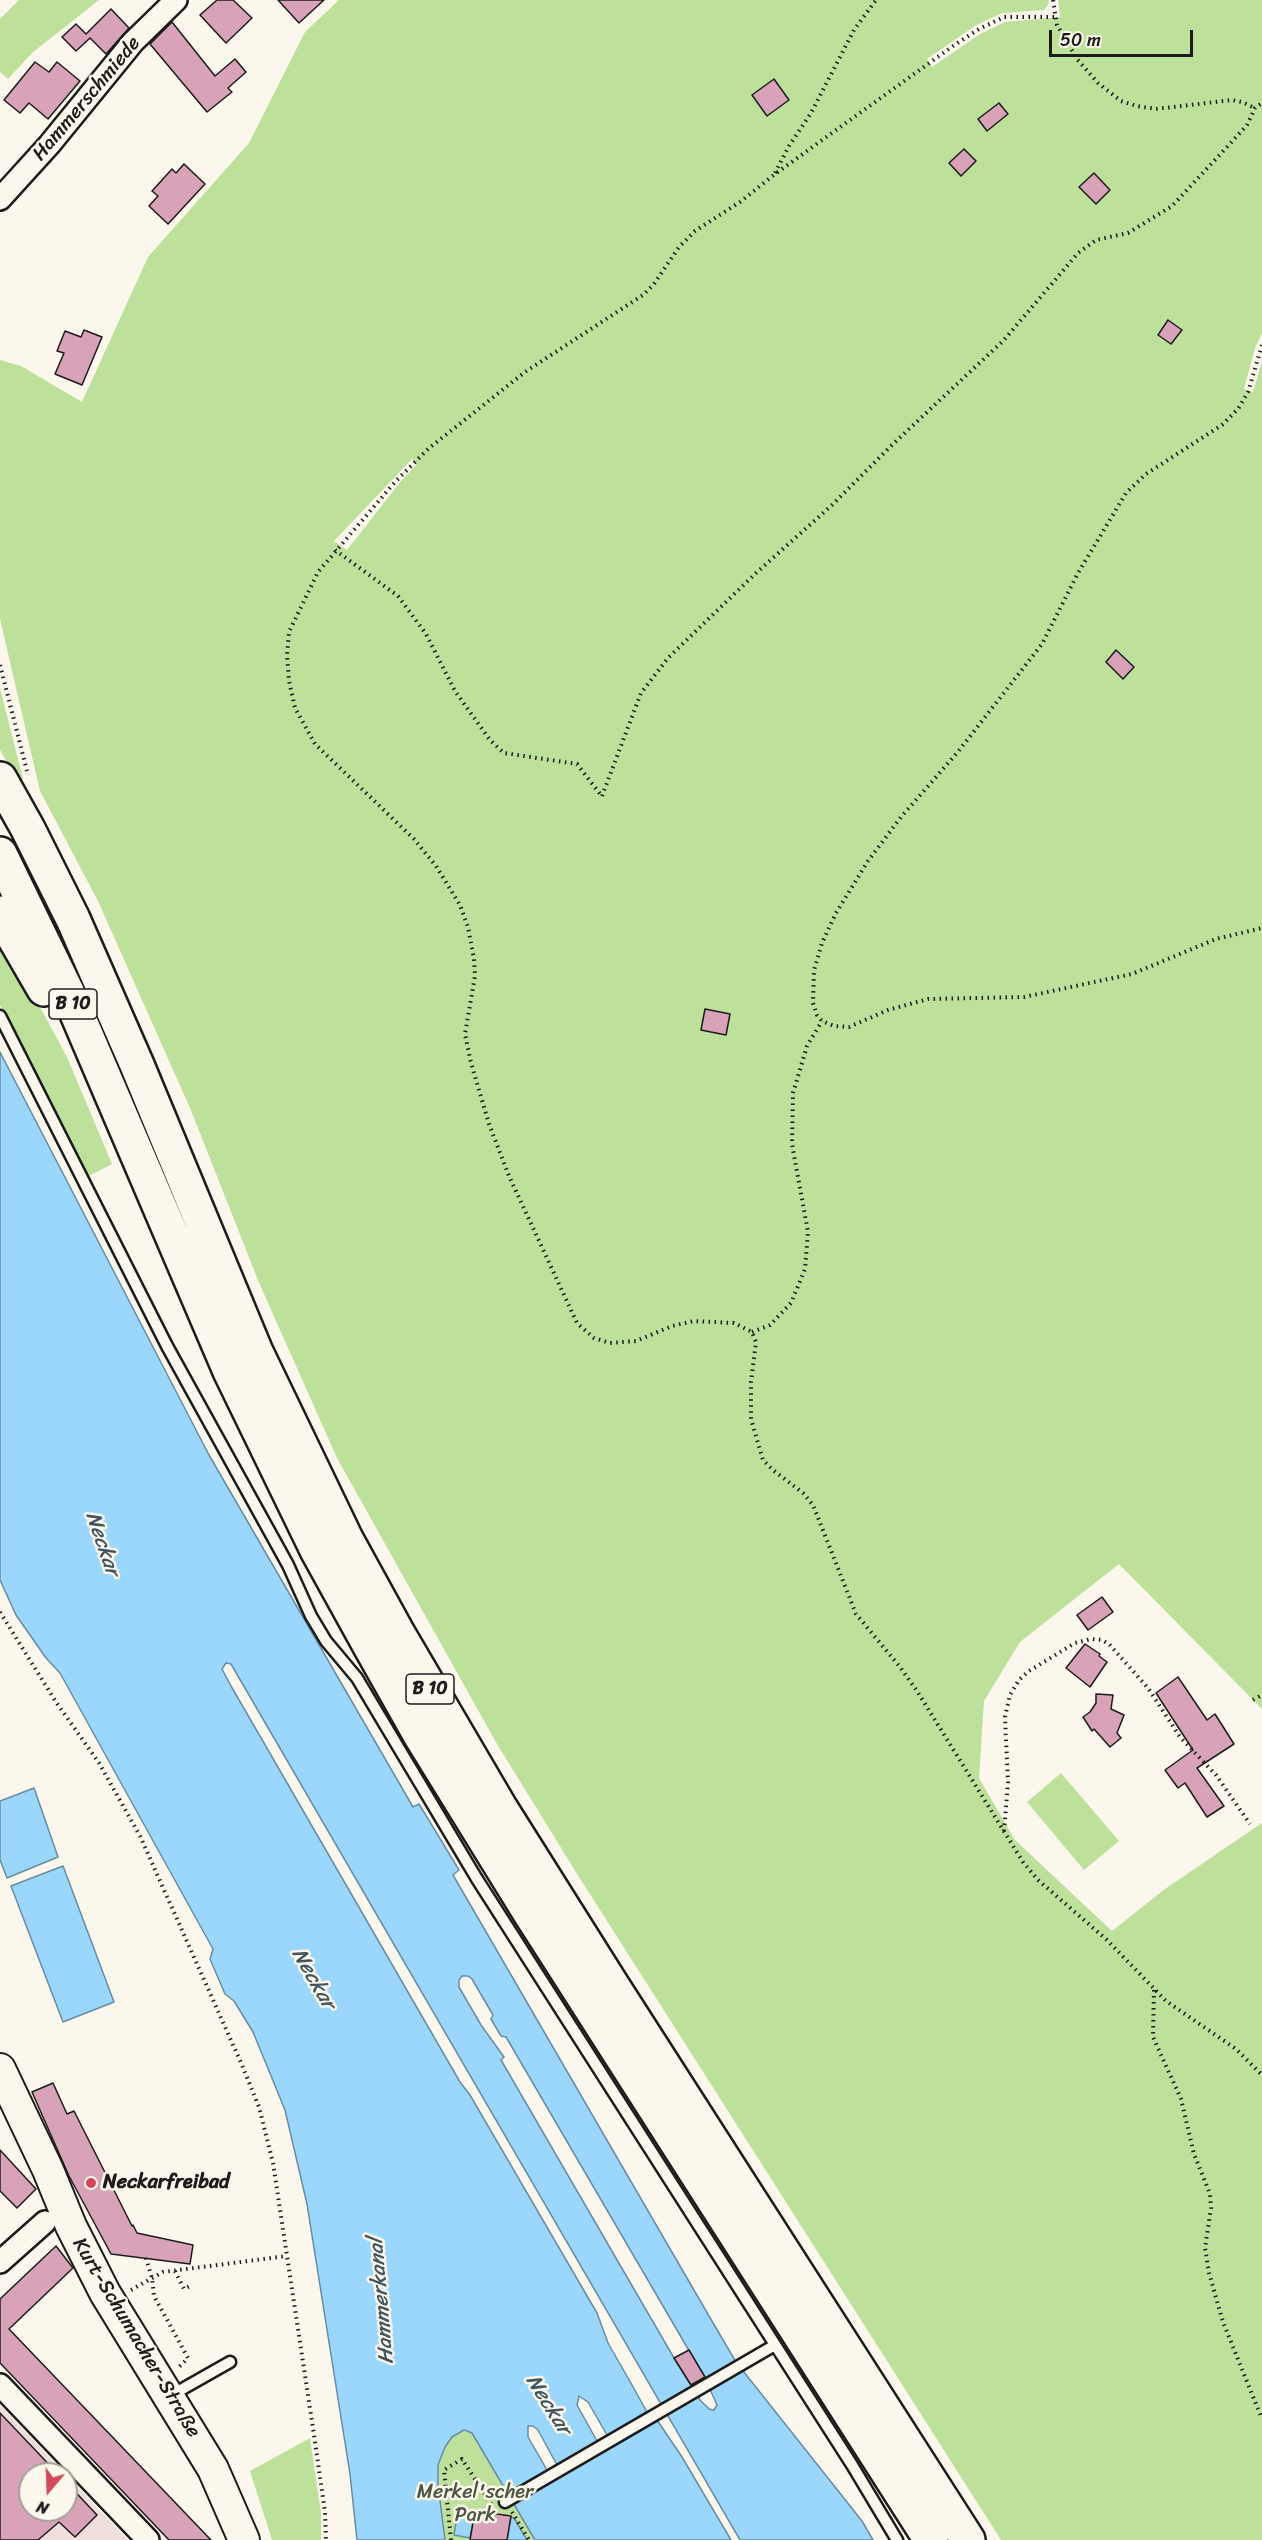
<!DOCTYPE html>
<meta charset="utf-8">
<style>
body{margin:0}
#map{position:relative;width:1262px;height:2540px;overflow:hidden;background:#fbf7ec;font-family:Sriracha,sans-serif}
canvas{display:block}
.north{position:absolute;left:18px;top:2462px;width:60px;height:60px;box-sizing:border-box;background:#fbf7ec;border:2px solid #a29f99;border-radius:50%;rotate:199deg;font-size:16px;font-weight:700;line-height:24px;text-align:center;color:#1c1c1c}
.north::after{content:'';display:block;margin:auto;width:21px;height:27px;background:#d1495b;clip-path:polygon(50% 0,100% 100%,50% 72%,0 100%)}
.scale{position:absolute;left:1049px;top:30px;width:144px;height:27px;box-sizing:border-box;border:3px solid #1c1c1c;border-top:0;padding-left:8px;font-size:18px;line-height:21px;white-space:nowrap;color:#1c1c1c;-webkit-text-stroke:4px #fbf7ec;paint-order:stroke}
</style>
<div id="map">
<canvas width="1262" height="2540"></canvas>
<div class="north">N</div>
<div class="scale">50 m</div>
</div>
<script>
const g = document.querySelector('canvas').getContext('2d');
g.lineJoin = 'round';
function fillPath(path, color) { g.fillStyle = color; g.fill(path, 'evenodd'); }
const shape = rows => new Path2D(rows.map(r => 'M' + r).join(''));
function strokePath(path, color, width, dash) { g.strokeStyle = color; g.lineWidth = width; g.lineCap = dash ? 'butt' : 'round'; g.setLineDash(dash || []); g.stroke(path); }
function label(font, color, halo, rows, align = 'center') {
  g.font = font + ' Sriracha,sans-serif'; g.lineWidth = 5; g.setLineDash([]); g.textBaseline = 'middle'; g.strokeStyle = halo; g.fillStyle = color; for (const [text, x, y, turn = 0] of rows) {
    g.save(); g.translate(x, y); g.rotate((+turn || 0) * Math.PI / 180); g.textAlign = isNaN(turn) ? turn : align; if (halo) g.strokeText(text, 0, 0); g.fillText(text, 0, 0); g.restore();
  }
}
fillPath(shape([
 [0,2405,65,2474,30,2474,30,2510,66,2510,66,2475,128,2540,0,2540]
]), '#f0dedd');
fillPath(shape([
 [19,0,99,0,32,53,8,79,0,72,0,19],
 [339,0,1049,0,1048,5,1044,10,1002,13,975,26,927,59,932,67,980,34,1005,22,1060,17,1058,0,1262,0,1262,333,1255,348,1244,389,1253,392,1262,361,1262,1709,1119,1564,1020,1642,984,1701,979,1778,1015,1840,1112,1931,1165,1889,1262,1823,1262,2540,1001,2540,579,1877,497,1744,337,1458,260,1285,190,1108,98,901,40,791,0,619,0,360,21,366,82,402,148,257,249,143,305,32],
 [412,459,417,464,401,481,347,550,334,541],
 [0,688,23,779,19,783,0,750],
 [0,933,67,1057,112,1164,87,1177,0,1005],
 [1061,1773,1119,1841,1084,1870,1027,1802],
 [461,2431,472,2433,535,2540,445,2540,438,2485,438,2465,445,2447,452,2437],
 [310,2438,321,2513,321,2540,272,2540,250,2471]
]), '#bde19b');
const water = shape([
 [0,1052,209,1455,413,1807,419,1804,459,1870,453,1875,716,2328,736,2362,862,2521,873,2540,740,2540,231,1664,226,1663,222,1669,231,1686,460,2082,470,2095,597,2313,608,2343,632,2385,647,2412,657,2420,682,2457,731,2540,535,2540,472,2433,464,2430,452,2437,445,2447,438,2465,438,2485,445,2540,357,2540,350,2474,307,2204,285,2110,253,2032,234,2001,225,1994,210,1959,213,1949,60,1673,46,1658,16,1615,0,1580,0,1052],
 [462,1976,468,1976,472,1979,493,2015,491,2019,501,2036,506,2037,705,2378,717,2405,714,2410,709,2409,700,2400,674,2358,501,2060,504,2057,481,2025,459,1987,459,1980,462,1976],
 [579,2396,588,2402,607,2435,597,2441,577,2405,579,2396],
 [528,2426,533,2426,538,2430,557,2465,547,2470,528,2437,528,2426],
 [34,1788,58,1857,7,1878,0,1860,0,1801,34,1788],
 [63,1866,114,2002,63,2022,11,1886,63,1866],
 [458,2510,475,2513,470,2538,454,2535,458,2510],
 [511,2517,514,2518,527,2540,507,2540,511,2517]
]);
fillPath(water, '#9bd7fc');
strokePath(water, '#688ca2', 1.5);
const building = shape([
 [217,0,233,0,252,18,226,43,200,15,217,0],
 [278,0,324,0,299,23,278,0],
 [111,9,129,28,106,54,90,38,76,51,62,37,76,24,86,34,111,9],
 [172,22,215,76,235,59,246,72,228,88,232,92,207,112,150,44,172,22],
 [35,62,49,72,57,62,80,81,48,119,29,103,20,113,4,100,35,62],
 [774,79,789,100,767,116,752,95,774,79],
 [999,103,1008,114,987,131,978,119,999,103],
 [964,149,976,161,961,176,949,163,964,149],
 [184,164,205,184,168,224,149,206,158,196,152,191,172,169,176,173,184,164],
 [1094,173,1110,190,1096,204,1079,187,1094,173],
 [1168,320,1182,330,1171,344,1158,335,1168,320],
 [84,330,102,337,82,385,55,374,64,353,57,351,65,331,81,337,84,330],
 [1116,650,1134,667,1123,679,1106,662,1116,650],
 [705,1009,730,1014,726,1035,701,1030,705,1009],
 [1102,1597,1113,1612,1088,1630,1077,1615,1102,1597],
 [1085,1644,1100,1654,1099,1656,1107,1662,1090,1687,1066,1668,1085,1644],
 [1178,1677,1207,1720,1215,1714,1234,1744,1197,1768,1224,1806,1207,1817,1185,1783,1178,1788,1165,1770,1193,1750,1156,1693,1178,1677],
 [1096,1694,1113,1695,1111,1709,1124,1715,1117,1733,1121,1738,1110,1747,1094,1729,1092,1731,1083,1717,1090,1712,1096,1703,1096,1694],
 [53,2083,67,2114,74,2111,132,2226,133,2225,137,2233,193,2245,190,2264,111,2254,69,2176,32,2092,53,2083],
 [0,2150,36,2189,17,2208,0,2191,0,2150],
 [56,2246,73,2268,9,2329,211,2540,169,2540,0,2363,0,2299,56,2246],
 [689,2350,705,2377,691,2385,674,2358,689,2350],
 [0,2413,58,2474,30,2474,30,2510,66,2510,66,2482,97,2515,75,2537,59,2522,38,2540,0,2540,0,2413],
 [475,2511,511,2516,507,2540,470,2540,475,2511]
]);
fillPath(building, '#d8a2b9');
strokePath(building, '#1c1c1c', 1.5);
const lane = shape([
 [0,1016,167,1346,288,1565,311,1616,326,1641,357,1678,477,1879,852,2465,897,2540],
 [170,2396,230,2362],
 [505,2502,775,2345]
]);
const street = shape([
 [0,199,49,145,133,42,176,0],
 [0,2262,45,2222],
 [0,2385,148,2540]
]);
const secondary = shape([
 [0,2069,48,2170,71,2226,105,2293,213,2469,244,2540]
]);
const highway = shape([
 [0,779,28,829,73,919,137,1065,256,1352,346,1539,396,1630,501,1809,610,1982,968,2540],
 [0,854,72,1002,230,1371,317,1550,370,1646,419,1733,530,1913,931,2540],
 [0,913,44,989]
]);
strokePath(lane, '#1c1c1c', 15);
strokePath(street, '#1c1c1c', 26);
strokePath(secondary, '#1c1c1c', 34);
strokePath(highway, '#1c1c1c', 38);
strokePath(shape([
 [1053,0,1057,25,1077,59,1098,83,1121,101,1137,106,1156,109,1232,100,1242,102,1255,108],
 [1054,17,1004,17,979,29,953,46,775,174,740,202,695,231,679,247,654,284,643,295,525,372,428,449,395,482,318,572,289,632,287,655,289,681,295,708,315,744,414,839,436,866,460,905,468,927,474,959,475,976,465,1034,471,1063,489,1124,509,1176,577,1323,594,1338,610,1343,636,1341,672,1326,694,1321,734,1323,752,1332,756,1342,751,1382,751,1419,763,1460,773,1470,803,1493,813,1505,856,1614,900,1667,917,1691,1023,1862,1038,1880,1107,1940,1166,2001,1236,2049,1262,2075],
 [775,173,789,146,811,113,854,30,876,0],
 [1262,345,1248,392,1238,409,1222,425,1146,474,1126,493,1078,573,1042,644,957,753,901,817,868,861,836,913,822,943,814,970,813,1003,817,1015,822,1021,834,1026,849,1027,888,1010,928,999,1024,997,1132,974,1216,939,1262,928],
 [335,550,398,596,426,634,455,691,490,740,504,753,577,764,601,795],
 [0,665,28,775],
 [602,796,641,693,668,658,755,574,832,505,892,445,1004,340,1078,253,1096,240,1128,233,1172,206,1227,147,1247,125,1255,108,1262,103],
 [752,1332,770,1325,791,1303,805,1269,808,1232,792,1144,793,1093,807,1046,822,1021],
 [0,1612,56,1702,99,1763,140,1836,242,2065,259,2107,273,2163,314,2435,325,2512,326,2540],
 [1253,1700,1262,1695],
 [1004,1831,1008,1783,1005,1717,1010,1695,1019,1680,1029,1671,1075,1643,1091,1639,1102,1640,1109,1644,1148,1688,1180,1737,1216,1775,1250,1824],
 [1154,1990,1153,2037,1181,2099,1194,2154,1210,2194,1211,2208,1205,2248,1209,2273,1223,2322,1262,2419],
 [146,2258,152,2278,154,2296,188,2358,179,2367],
 [175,2271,184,2289,190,2286],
 [131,2290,163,2272,287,2256],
 [512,2512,529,2540],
 [451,2540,444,2470,462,2459,491,2504]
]), '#1c1c1c', 4, [1.5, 4.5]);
strokePath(lane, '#fbf7ec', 10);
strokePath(street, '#fbf7ec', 21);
strokePath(secondary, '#fbf7ec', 30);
strokePath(highway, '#fbf7ec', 33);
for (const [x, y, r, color] of [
 [91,2183,6,"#d1495b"]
]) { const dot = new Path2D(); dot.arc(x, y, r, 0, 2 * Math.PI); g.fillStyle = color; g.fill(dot); strokePath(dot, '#fbf7ec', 2); }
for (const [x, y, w] of [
 [73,1004,48],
 [430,1689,48]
]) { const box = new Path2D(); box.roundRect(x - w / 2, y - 15, w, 30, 4.5); g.fillStyle = '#fbf7ec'; g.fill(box); strokePath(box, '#1c1c1c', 1.5); }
label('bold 18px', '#1c1c1c', null, [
 ["B 10",73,1004],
 ["B 10",430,1689]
]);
label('20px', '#1c1c1c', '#fbf7ec', [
 ["Hammerschmiede",87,99,-50],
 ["Kurt-Schumacher-Straße",136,2338,59]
]);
label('bold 20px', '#1c1c1c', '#fbf7ec', [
 ["Neckarfreibad",103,2183]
], 'left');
label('20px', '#4c5742', '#fbf7ec', [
 ["Merkel'scher",475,2493],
 ["Park",475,2516]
]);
label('italic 21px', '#42545f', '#fbf7ec', [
 ["Neckar",102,1544,71],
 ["Neckar",313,1979,60],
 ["Hammerkanal",382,2301,-95],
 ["Neckar",548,2405,58]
]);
</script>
